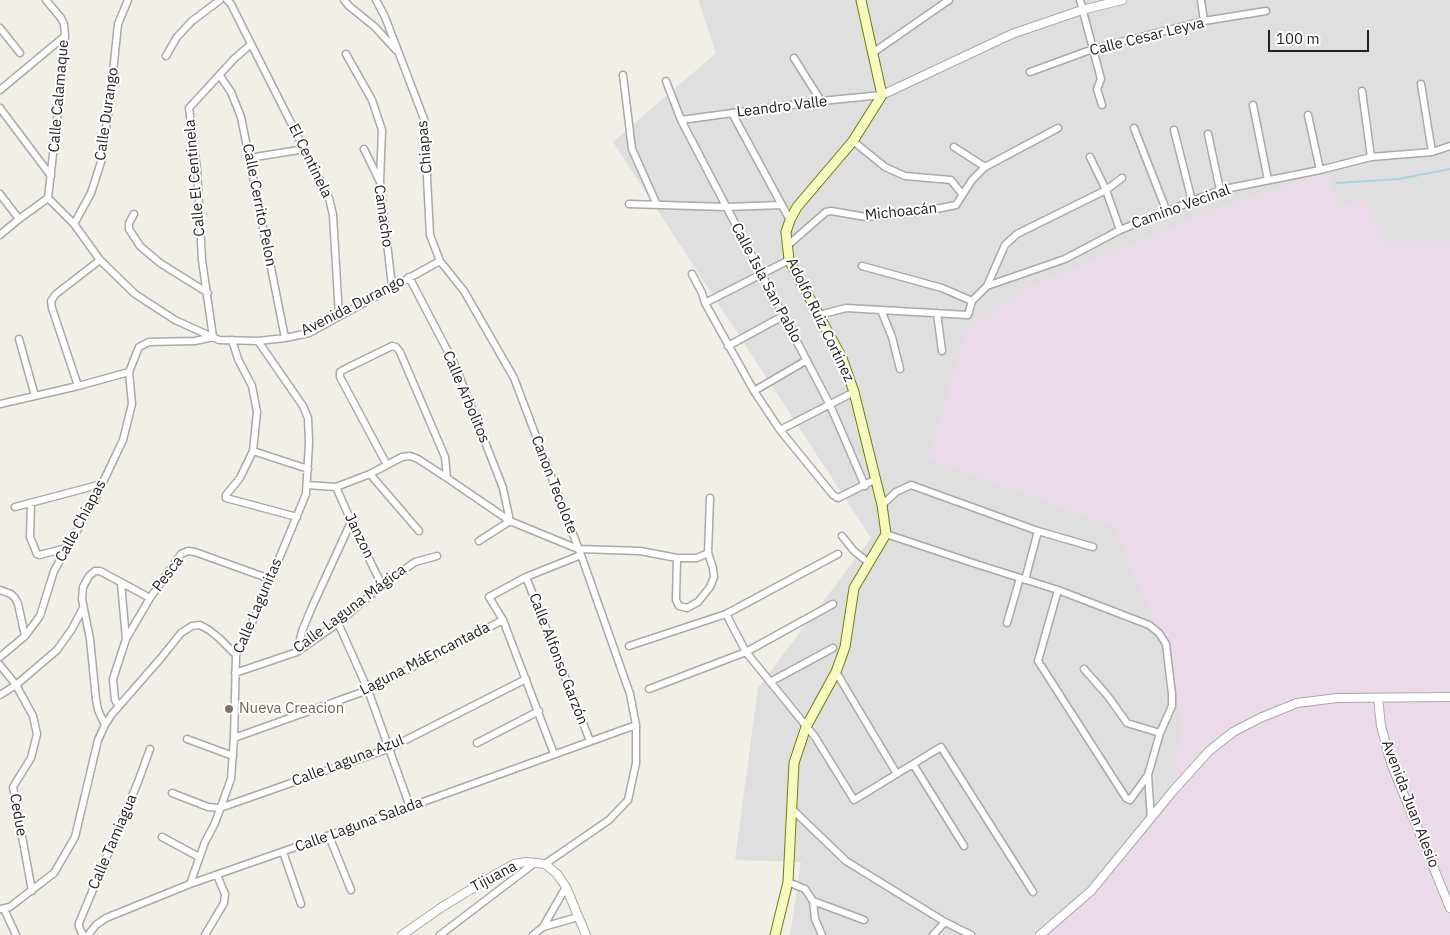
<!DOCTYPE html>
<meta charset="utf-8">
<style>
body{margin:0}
#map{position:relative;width:1450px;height:935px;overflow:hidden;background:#f2efe9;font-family:"IBM Plex Sans",sans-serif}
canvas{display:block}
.scale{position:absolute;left:1268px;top:30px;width:101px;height:22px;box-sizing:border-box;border:2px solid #222;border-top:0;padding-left:6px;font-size:15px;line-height:18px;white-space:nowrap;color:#222;-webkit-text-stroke:4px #fff;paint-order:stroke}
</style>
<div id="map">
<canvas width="1450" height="935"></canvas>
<div class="scale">100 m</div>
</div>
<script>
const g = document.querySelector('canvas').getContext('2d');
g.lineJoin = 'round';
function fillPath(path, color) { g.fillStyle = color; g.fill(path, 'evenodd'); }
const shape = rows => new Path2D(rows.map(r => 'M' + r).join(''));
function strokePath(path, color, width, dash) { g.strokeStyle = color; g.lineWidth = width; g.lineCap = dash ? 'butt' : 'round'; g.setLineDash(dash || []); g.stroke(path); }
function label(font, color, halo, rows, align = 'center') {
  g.font = font + ' "IBM Plex Sans",sans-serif'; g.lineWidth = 4; g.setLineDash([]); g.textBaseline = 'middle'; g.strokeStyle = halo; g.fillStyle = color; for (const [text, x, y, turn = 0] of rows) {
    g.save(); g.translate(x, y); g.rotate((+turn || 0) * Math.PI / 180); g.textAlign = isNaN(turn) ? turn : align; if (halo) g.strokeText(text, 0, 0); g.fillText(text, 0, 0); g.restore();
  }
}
fillPath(shape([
 [698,0,1450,0,1450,935,790,935,801,862,735,860,758,688,871,538,613,142,716,53]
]), '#e0dfdf');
fillPath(shape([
 [1328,172,1338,208,1364,200,1385,242,1450,242,1450,935,1041,935,1085,900,1171,800,1182,720,1161,637,1113,526,928,459,966,331,1031,286,1211,211]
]), '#ebdbe8');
strokePath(shape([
 [1337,183,1399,179,1450,169]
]), '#aad3df', 2);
const minor = shape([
 [46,0,61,18,64,24,65,36,62,75,48,198],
 [227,0,231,4,245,32,329,198,333,215,339,316],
 [344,0,349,6,375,27,396,50],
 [376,0,385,17,424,119,430,235,440,261,464,291,514,378,581,555,630,694,636,725,636,763,628,800,609,820,545,864],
 [1080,0,1101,79,1097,89,1102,105],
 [1201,0,1204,21],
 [0,28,20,53],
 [874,52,949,0],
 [346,54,372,100,382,130,380,181],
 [166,56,177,37,192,21,220,0],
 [794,58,821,101],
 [1030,72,1093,49,1204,21,1266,11],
 [623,75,632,149,657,205],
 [220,76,231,92,241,117,285,338],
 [666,81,681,120,830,405,865,486],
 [1421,84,1432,152],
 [0,90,65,36],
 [1362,91,1371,157],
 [1253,105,1268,180],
 [0,108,51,176],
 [732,113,790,220],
 [1308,115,1320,170],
 [681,120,821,101,882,95],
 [1134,128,1167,212],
 [1174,130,1192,201],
 [1208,134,1220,190],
 [853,141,885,167,905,176,951,180,962,194],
 [954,147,985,167],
 [364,149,380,182,392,286],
 [1090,157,1106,190,1120,230],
 [249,158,305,149],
 [0,194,19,219],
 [48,198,74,224,100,260,135,294,175,320,219,340,258,341,285,338,309,333,440,261],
 [629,204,727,207,781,205],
 [134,214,129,223,129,229,140,246,160,263,208,293],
 [74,224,91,193,101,162,110,101,118,24,128,0],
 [0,235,19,219,48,198],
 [787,246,826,212,831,211,866,217,926,211,956,205,972,180,985,167,1058,128],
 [862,266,942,288,972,301],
 [692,274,702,293,705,303,754,391,780,430,833,495,838,498,876,479],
 [409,277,455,365,503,488,510,521],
 [987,286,1005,245,1017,234,1106,190,1122,178],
 [705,303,789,260],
 [881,310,892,337,900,369],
 [937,313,942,351],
 [819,315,846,308,968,315,972,301,987,286,1065,259,1120,230,1220,190,1320,170,1371,157,1432,152,1450,146],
 [19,339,35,396],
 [232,340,238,359,252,386,257,412,253,451,240,478,226,495,226,498,297,517],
 [728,346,783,316],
 [78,386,52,308,51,301,56,294,100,260],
 [754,391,807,360],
 [0,404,78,386,129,372,139,347,149,342,195,341,213,337,202,260,197,169,189,108,234,59,251,44],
 [780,430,854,392],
 [253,451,308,469],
 [387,465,340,377,340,372,343,370,392,346,396,347,400,352,445,457,447,478],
 [370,474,419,531],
 [307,485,336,487,370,474,402,457,410,456,418,459,447,478,510,521,578,549,640,551,677,558,697,558,708,553,710,498],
 [336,487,359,539,382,585],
 [31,503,30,537,37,554,39,555,67,548],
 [882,505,896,492,911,485,1038,531,1025,580],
 [15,507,102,484],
 [1038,531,1093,547],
 [886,534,973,563,1058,590,1149,625,1159,633,1166,644,1172,694,1172,706,1160,733,1148,775,1130,800,1126,798,1038,661,1058,590],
 [842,536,854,551,869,563],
 [479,541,510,521],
 [677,558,676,600,679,606,687,608,698,602,710,587,714,577,713,568,708,553],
 [526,577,590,741],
 [121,583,126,639],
 [0,590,11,594,15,598,18,604,25,636],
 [726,614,746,652,815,737,854,800,941,747,1033,892],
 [338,623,368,690,410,807],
 [1007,623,1020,578],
 [629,646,726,614,838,554],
 [297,652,302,631,312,607,351,522],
 [0,657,25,636,40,616,54,571,95,499,123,440,132,404,129,372],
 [0,665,16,685,33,716,37,734,31,758,13,787,32,891],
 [1084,669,1107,695,1127,723,1160,733],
 [836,672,897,774],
 [235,673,297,652,338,623,382,585,415,562,437,556],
 [770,682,833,648],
 [649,689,746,652,833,604],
 [0,695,16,685,57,650,72,629,83,608],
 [119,706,115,700,113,679,126,639,150,598,181,554,188,551,195,552,270,579],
 [105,725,98,710,96,699,90,639,82,599,83,587,89,576,95,571,100,571,150,598],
 [234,738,368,690,503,620],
 [187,739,233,756],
 [477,743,539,711],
 [554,754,503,620,489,597,526,577,581,555],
 [913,764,964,846],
 [1148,775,1151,819],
 [172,793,208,807,220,808,388,749,526,679],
 [793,810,846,861,945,922,971,935],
 [329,836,351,890],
 [162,837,199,857],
 [283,852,301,904],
 [788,882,805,889,813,901,815,919,822,935],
 [190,884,205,842,215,823,231,779,234,738,236,655,256,614,306,494,309,443,308,418,303,406,258,341],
 [813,901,864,920],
 [0,909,10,907,15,903,54,873,75,837,98,740,105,725,112,714,161,658,181,633,192,626,200,625,209,630,219,638,236,655],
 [4,909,16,935],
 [543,927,566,887],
 [83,935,79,927,79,923,138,782,150,749],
 [88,935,96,925,106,918,190,884,373,820,636,725],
 [205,935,224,903,225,894,217,875],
 [440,935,536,862],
 [533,935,543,927,578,917],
 [933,935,945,922]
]);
const tertiary = shape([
 [882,95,1012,34,1082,10,1122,0],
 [1378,698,1381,726,1391,763,1450,908],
 [402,935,442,907,496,874,514,864,526,862,545,864,557,874,566,887,586,935],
 [1040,935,1091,891,1173,791,1209,751,1233,732,1260,718,1297,703,1337,698,1450,697]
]);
const secondary = shape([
 [775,935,788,882,794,763,806,727,836,672,845,647,854,588,886,534,882,505,854,392,842,358,789,260,786,232,790,220,797,207,853,141,882,95,861,0]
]);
strokePath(minor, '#a9a9a9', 9);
strokePath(tertiary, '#a9a9a9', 10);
strokePath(secondary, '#707d05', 11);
strokePath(minor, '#fff', 6);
strokePath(tertiary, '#fff', 8);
strokePath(secondary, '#f7fabf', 9);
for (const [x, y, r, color] of [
 [229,709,5,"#8d6e63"]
]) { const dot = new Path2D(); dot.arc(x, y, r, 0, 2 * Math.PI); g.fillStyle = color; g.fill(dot); strokePath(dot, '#fff', 2); }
label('15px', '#222', '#fff', [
 ["Calle Cesar Leyva",1147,37,-14],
 ["Calle Calamaque",59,96,-85],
 ["Leandro Valle",782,107,-7],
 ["Calle Durango",107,114,-82],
 ["Chiapas",425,147,-95],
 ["El Centinela",310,161,64],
 ["Calle El Centinela",195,178,-95],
 ["Calle Cerrito Pelon",259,205,79],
 ["Camino Vecinal",1181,207,-20],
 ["Michoacán",901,212,-6],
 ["Camacho",383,216,82],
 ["Calle Isla San Pablo",766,283,62],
 ["Avenida Durango",353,306,-27],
 ["Adolfo Ruiz Cortinez",820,320,64],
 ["Calle Arbolitos",466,397,67],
 ["Canon Tecolote",554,485,69],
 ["Calle Chiapas",81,521,-62],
 ["Janzon",359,536,64],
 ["Pesca",168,574,-53],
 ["Calle Lagunitas",258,606,-67],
 ["Calle Laguna Mágica",350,609,-37],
 ["Laguna MáEncantada",425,659,-27],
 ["Calle Alfonso Garzón",558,659,69],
 ["Calle Laguna Azul",348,761,-21],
 ["Avenida Juan Alesio",1410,804,69],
 ["Cedue",18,815,80],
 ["Calle Laguna Salada",359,825,-20],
 ["Calle Tamiagua",113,842,-67],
 ["Tijuana",494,877,-28]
]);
label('15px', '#785e54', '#fff', [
 ["Nueva Creacion",239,709]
], 'left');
</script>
